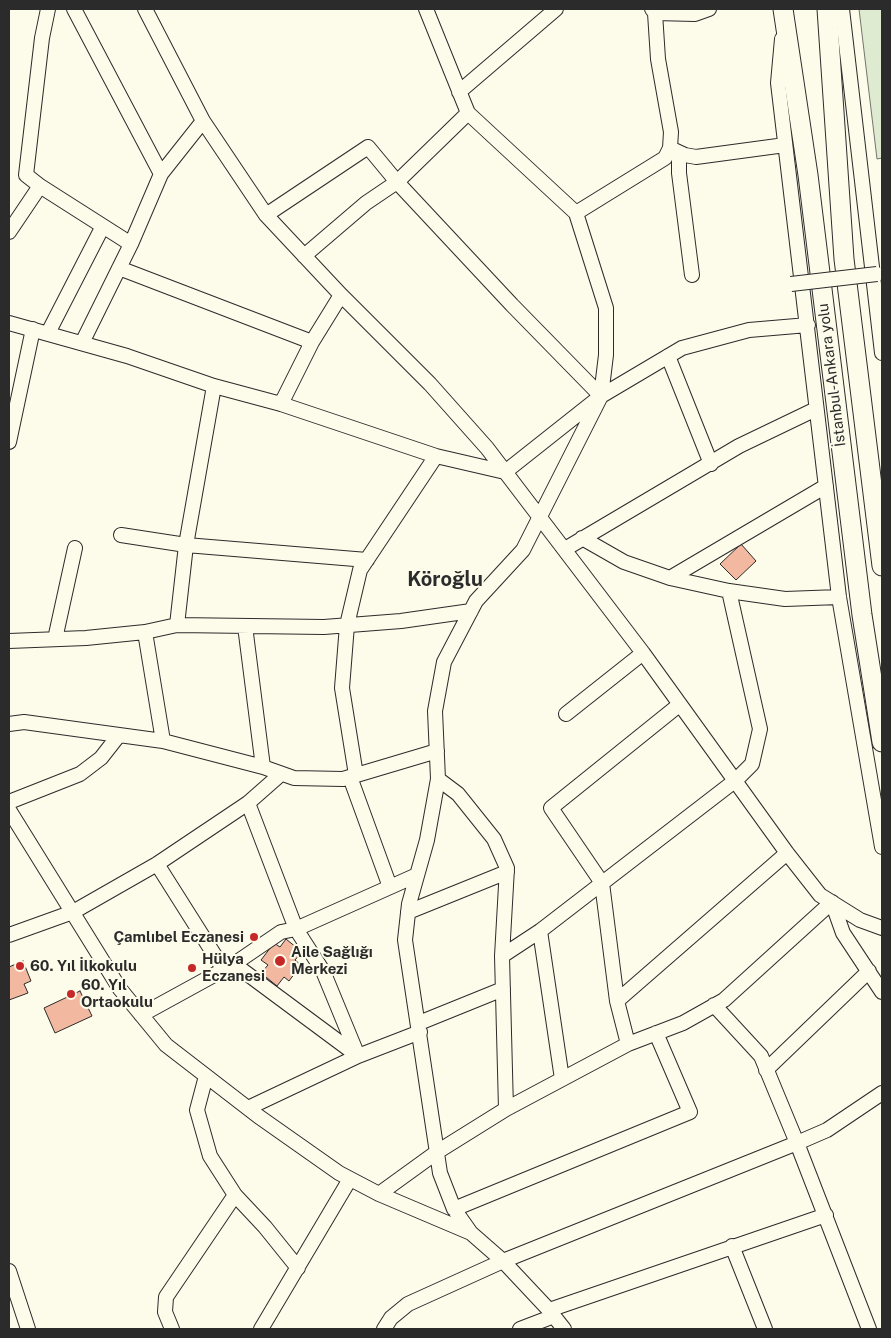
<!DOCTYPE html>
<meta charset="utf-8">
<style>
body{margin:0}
#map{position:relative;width:891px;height:1338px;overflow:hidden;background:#fdfbea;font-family:"Public Sans",sans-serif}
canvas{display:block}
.frame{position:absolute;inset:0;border:10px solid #2b2b2b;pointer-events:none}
</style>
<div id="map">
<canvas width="891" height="1338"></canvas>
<div class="frame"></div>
</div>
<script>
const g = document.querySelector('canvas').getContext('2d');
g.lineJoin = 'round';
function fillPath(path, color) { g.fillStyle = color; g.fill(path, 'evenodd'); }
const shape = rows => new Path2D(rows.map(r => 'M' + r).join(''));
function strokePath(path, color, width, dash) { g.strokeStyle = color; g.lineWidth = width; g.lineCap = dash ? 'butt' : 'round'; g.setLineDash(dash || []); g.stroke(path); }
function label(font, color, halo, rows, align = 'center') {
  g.font = font + ' "Public Sans",sans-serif'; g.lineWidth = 4; g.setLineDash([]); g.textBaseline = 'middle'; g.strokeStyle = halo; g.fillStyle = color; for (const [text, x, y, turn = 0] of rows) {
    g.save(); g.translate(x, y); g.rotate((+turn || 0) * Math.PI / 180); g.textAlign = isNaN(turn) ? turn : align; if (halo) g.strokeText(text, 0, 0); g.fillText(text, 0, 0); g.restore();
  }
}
const green = shape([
 [859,9,882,9,882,158,877,159,859,9]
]);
fillPath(green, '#deebd1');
strokePath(green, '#74746e', 1);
const building = shape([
 [741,544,756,561,736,580,720,564,741,544],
 [286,939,302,952,295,960,301,965,289,981,284,977,277,986,261,973,268,965,261,960,274,943,280,947,286,939],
 [23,961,31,981,24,984,28,993,9,1000,9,967,23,961],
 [80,991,92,1016,55,1033,44,1008,80,991]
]);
fillPath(building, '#f2b8a0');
strokePath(building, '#2b2b2b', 1);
const minor = shape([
 [74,9,161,174],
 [145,9,203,121,266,215,341,295,430,384,487,448,643,653,787,853,820,895,860,920,882,928],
 [426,9,468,113,576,213,606,308,606,355,601,396,523,550,476,601,444,662,435,711,438,779,427,840,409,904,405,940,440,1173,454,1209,471,1233,503,1261,549,1310,564,1329],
 [652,9,655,13,695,14,709,9],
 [842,9,882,353],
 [782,39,778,83,839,597,882,847],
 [459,92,556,9],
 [672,149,685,155,696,157,785,145],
 [679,153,679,173,692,275],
 [40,186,26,175,42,38,48,9],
 [576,213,665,158,670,148,671,132,658,59,655,13],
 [266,215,368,147,397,182,512,305,601,396],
 [9,232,40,186,131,244],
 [304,256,366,203,397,182,468,113],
 [119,268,312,342],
 [9,323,127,356,214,386,281,404,436,456,505,472,601,396,682,348,749,330,808,325],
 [48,333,103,226],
 [82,343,131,244,161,174,203,121],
 [668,356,711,464],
 [281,404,312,342,341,295],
 [9,442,33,329],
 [121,535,186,545,367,560],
 [582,538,624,562,670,578,729,591,785,599,839,597],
 [565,549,739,446,816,409],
 [670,578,826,486],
 [177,625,186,545,214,386],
 [245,626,263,767],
 [145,632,163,741],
 [55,639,75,548],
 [9,641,86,638,145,632,177,625,324,627,401,621,471,611],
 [566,714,643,653],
 [9,724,24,722,163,741,263,767,294,778,343,779,437,751],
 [356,775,342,688,347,625,360,570,436,456],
 [350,777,390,887],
 [438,779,458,794,494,839,507,868,502,956,506,1109],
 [9,802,80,774,101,758,119,735],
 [9,810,120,989,166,1045,258,1116,339,1173,379,1194,471,1233],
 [157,864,224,970],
 [408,912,507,872],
 [540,931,562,1079],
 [9,935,73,912,157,864,248,803,281,774],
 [502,956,540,931,736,780,752,764,760,729,729,591],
 [234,964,358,1056,420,1032],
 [617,1001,787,853],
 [714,1005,761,1056,797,1143,827,1130,882,1093],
 [141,1015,234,964,281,932,296,929,248,803],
 [419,1023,503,989],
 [628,1044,617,1001,602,883,551,808,679,705],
 [766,1070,869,971],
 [206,1076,197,1110,210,1156,235,1195,265,1227,298,1268],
 [248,1108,358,1056,323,971,296,929,417,875],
 [379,1194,437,1152,506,1109,628,1044,683,1023,724,1000,832,902,843,933,882,992],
 [454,1209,690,1112,656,1033],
 [732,1246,765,1329],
 [9,1271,28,1329],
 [549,1310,826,1215],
 [172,1329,165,1312,166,1297,235,1195],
 [261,1329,350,1179],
 [384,1329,391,1318,408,1304,503,1261,797,1143,869,1329],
 [520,1329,554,1316]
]);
const highway = shape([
 [783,9,808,175,862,615,882,742],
 [827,9,844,259,882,566]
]);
strokePath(minor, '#2b2b2b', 16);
strokePath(highway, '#2b2b2b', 21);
strokePath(minor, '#fdfbea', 14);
strokePath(highway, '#fdfbea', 19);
const minorBridge = shape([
 [791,284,877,274]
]);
strokePath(minorBridge, '#2b2b2b', 16, []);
strokePath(minorBridge, '#fdfbea', 14);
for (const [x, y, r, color] of [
 [254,937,5,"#c62828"],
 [280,961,6,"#c62828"],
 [20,966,5,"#c62828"],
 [192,968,5,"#c62828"],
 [71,994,5,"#c62828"]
]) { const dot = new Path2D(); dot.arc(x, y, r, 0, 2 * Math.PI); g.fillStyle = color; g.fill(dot); strokePath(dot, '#fdfbea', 2); }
label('15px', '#2b2b2b', '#fdfbea', [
 ["İstanbul-Ankara yolu",832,375,-97]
]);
label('bold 15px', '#2b2b2b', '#fdfbea', [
 ["Çamlıbel Eczanesi",244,937,"right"],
 ["Aile Sağlığı",291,952],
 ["Merkezi",291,969],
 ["Hülya",202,959],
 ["Eczanesi",202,976],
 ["60. Yıl İlkokulu",30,966],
 ["60. Yıl",81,985],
 ["Ortaokulu",81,1002]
], 'left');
label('bold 20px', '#2b2b2b', '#fdfbea', [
 ["Köroğlu",445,580]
]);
</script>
